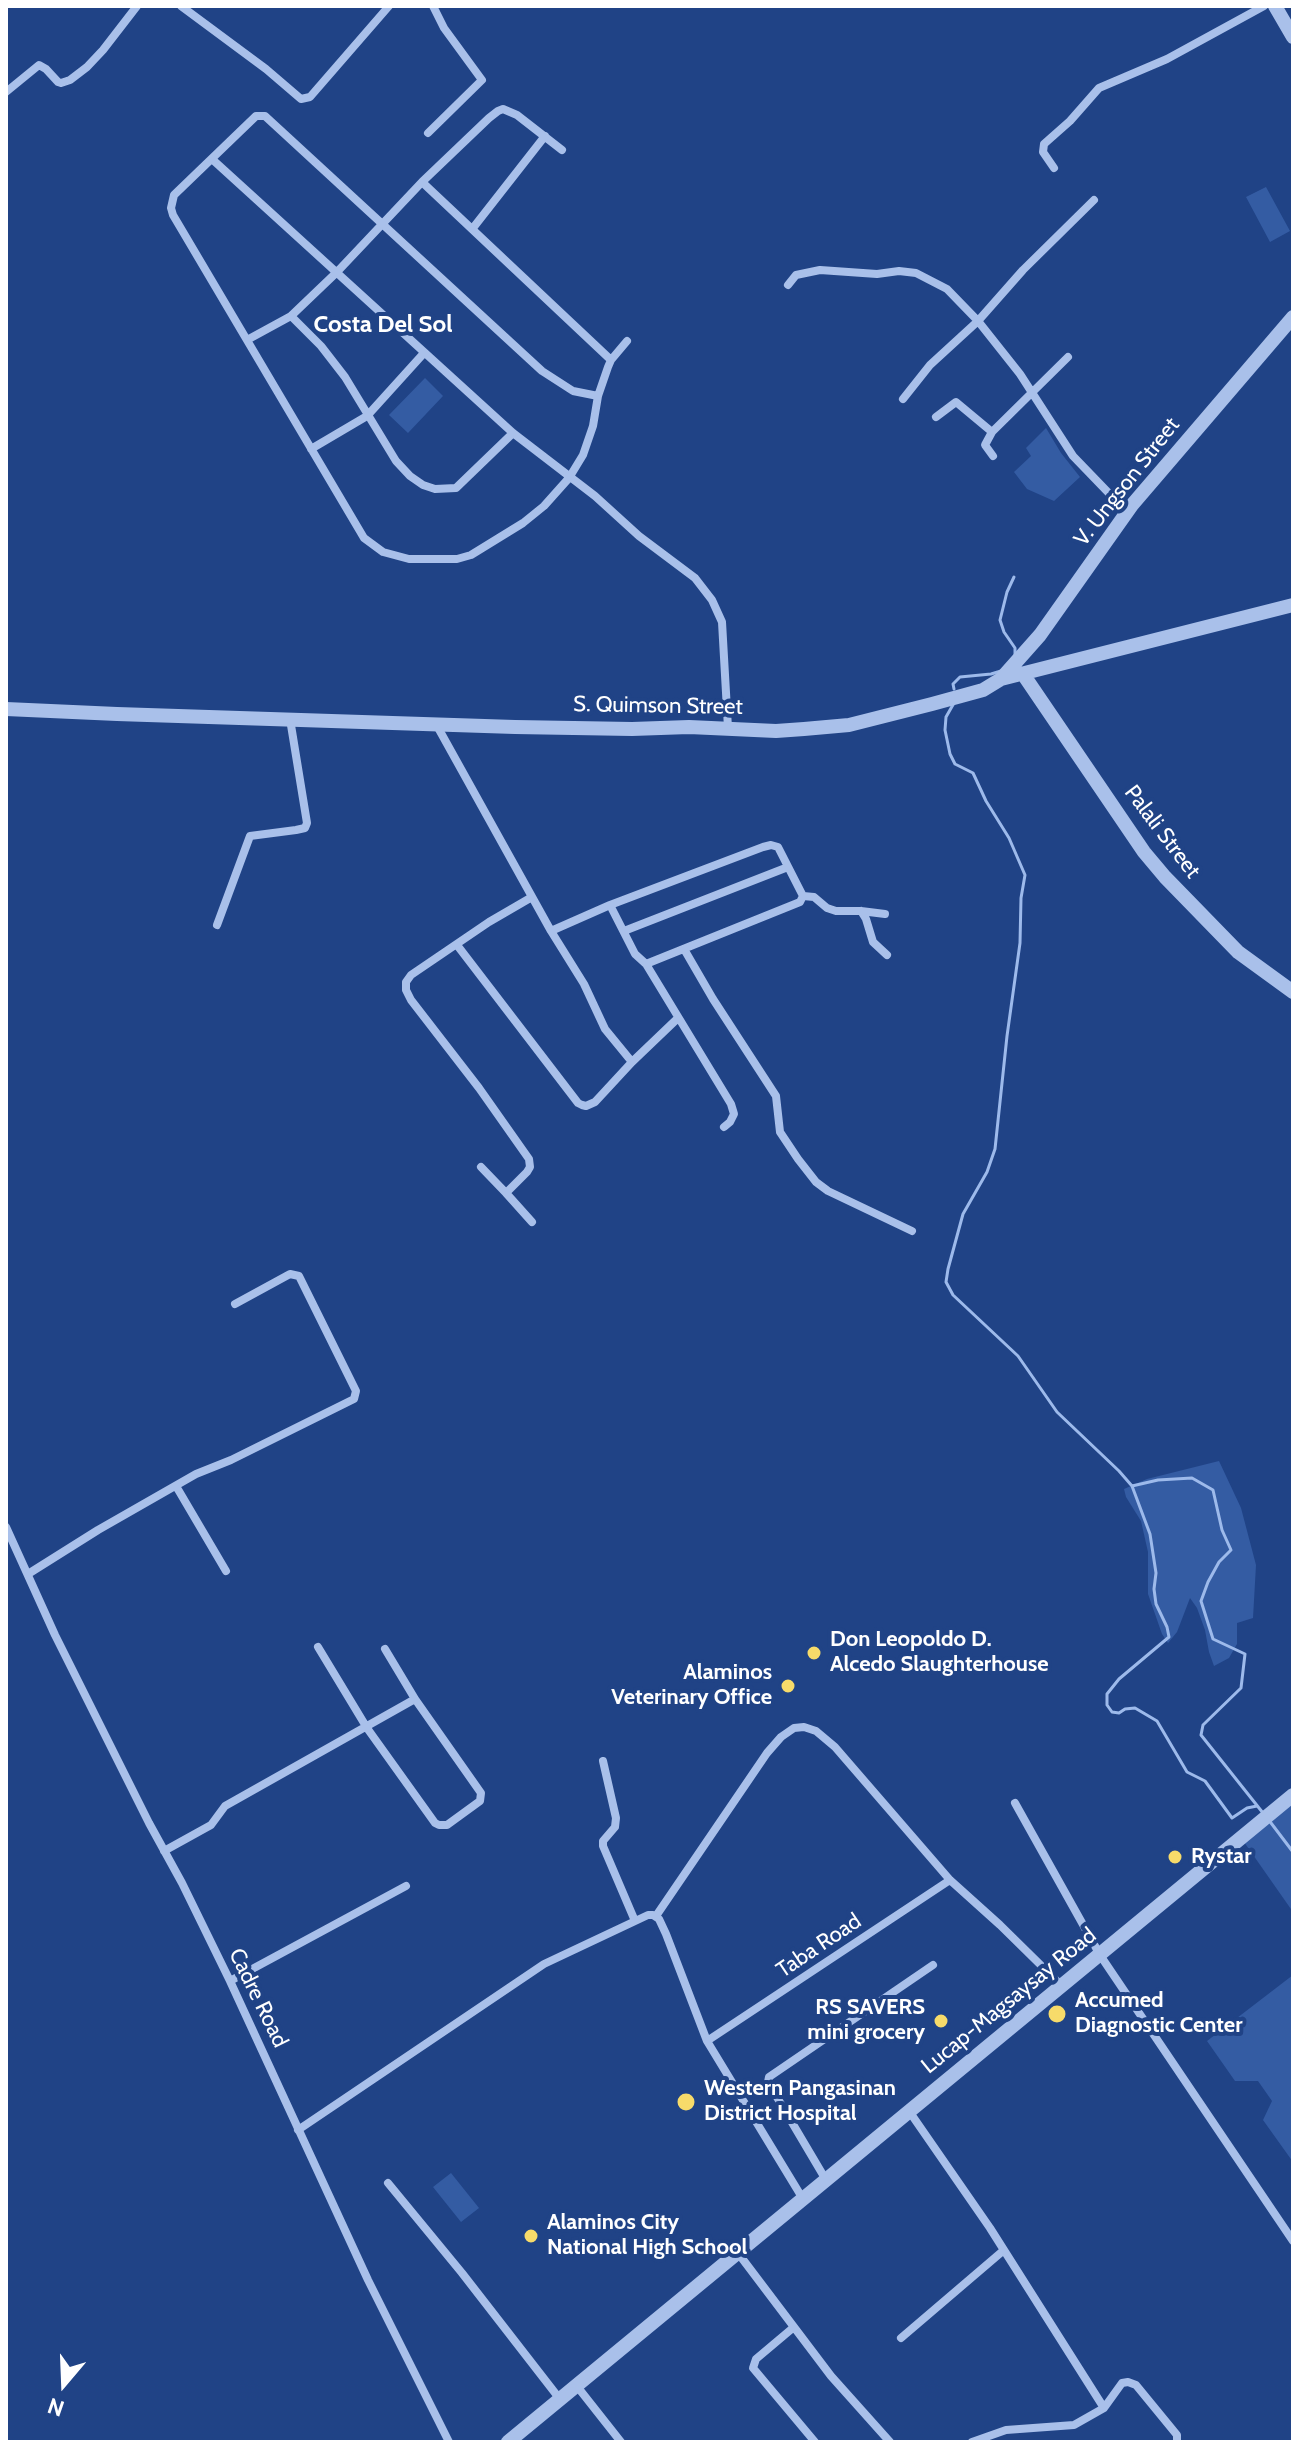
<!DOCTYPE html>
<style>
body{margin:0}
#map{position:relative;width:1299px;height:2448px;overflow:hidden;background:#204386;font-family:Cabin,sans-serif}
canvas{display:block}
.frame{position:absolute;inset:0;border:8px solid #fff;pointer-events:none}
.north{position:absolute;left:24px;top:2344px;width:80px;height:80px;-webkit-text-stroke:6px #204386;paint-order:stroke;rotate:199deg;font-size:22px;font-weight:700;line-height:32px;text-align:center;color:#fff}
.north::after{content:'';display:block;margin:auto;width:28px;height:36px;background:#fff;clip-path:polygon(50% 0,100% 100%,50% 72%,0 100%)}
</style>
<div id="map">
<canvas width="1299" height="2448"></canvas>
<div class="frame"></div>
<div class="north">N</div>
</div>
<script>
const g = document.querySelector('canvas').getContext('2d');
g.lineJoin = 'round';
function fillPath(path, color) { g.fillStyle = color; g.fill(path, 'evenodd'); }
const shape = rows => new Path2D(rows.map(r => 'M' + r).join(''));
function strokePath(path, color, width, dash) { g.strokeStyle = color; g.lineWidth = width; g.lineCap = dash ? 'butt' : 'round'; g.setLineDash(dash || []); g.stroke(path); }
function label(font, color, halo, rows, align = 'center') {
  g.font = font + ' Cabin,sans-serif'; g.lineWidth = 8; g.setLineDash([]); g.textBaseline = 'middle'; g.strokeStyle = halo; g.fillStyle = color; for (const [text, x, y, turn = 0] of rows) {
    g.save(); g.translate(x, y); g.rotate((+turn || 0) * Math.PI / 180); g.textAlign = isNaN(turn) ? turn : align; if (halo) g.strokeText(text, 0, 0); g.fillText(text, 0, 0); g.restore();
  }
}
fillPath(shape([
 [1266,187,1290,231,1270,242,1246,197],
 [425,378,443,396,408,433,389,415],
 [1046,428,1061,453,1080,477,1054,501,1027,489,1014,472,1031,456,1026,448],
 [1219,1461,1241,1508,1256,1565,1253,1618,1237,1623,1237,1644,1229,1658,1214,1666,1209,1652,1205,1630,1197,1608,1190,1598,1177,1632,1168,1643,1162,1634,1148,1594,1148,1552,1141,1521,1126,1497,1124,1489,1147,1479],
 [1293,1804,1293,1912,1244,1842],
 [1293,1975,1293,2162,1263,2120,1272,2101,1258,2081,1235,2081,1207,2041],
 [451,2173,479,2208,461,2222,433,2187]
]), '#345ca3');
strokePath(shape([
 [1014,577,1007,592,1000,620,1004,632,1015,648,1015,654],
 [954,689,953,684,960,677,991,674,1001,671],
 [954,703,946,717,945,730,950,754,955,764,973,773,986,801,1009,838,1025,875,1021,898,1020,943,1007,1036,995,1149,987,1172,963,1214,948,1269,946,1282,953,1295,1018,1356,1057,1412,1119,1471,1132,1486,1158,1480,1192,1478,1213,1490,1222,1530,1231,1550,1219,1562,1208,1582,1201,1601,1213,1639,1245,1654,1241,1688,1203,1725,1201,1735,1263,1813],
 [1132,1486,1150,1534,1156,1573,1154,1589,1156,1604,1167,1627,1169,1637,1119,1679,1107,1694,1107,1705,1112,1712,1119,1713,1125,1709,1135,1708,1157,1721,1187,1772,1205,1781,1232,1818,1247,1808,1257,1806],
 [1268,1819,1293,1852]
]), '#9dbaeb', 3);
strokePath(shape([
 [181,6,266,69,301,99,310,97,389,6],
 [6,92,39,65,46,69,58,82,61,83,70,80,87,67,103,50,137,6],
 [428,133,482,80,444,28,433,6],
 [213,160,513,433,595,496,639,536,695,578,712,600,722,622,728,728],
 [1054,168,1043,152,1044,144,1070,121,1099,88,1167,59,1264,6],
 [422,182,611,360],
 [473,228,545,136],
 [788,285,796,275,820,270,877,274,899,271,916,273,947,289,978,321,1023,270,1094,200],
 [291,316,321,346,345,377,396,461,410,476,423,485,435,489,456,488,513,433],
 [247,340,291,316,337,272,422,182,489,118,498,111,503,109,517,115,562,150],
 [598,396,573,391,542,371,265,116,256,116,174,195,171,208,173,215,364,538,383,552,409,559,457,559,471,555,523,523,544,506,569,478,583,455,593,426,598,396,608,367,611,360,627,341],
 [903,399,930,365,978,321,1020,374,1073,456,1127,512],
 [936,417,956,402,992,432],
 [311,449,367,416,424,353],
 [993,456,985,445,992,432,1068,357],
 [436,724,551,931,584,984,605,1029,632,1062],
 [803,896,814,897,827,908,836,911,861,911,885,914],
 [610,905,635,954,646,964,731,1104,734,1114,730,1122,724,1127],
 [861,911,866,919,873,942,887,955],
 [217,925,250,836,296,830,305,828,307,823,290,719],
 [551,931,610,905,763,847,771,845,778,847,803,896,800,902,646,964],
 [624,931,788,867],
 [457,945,578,1103,582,1105,586,1106,595,1102,632,1062,678,1018],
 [684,949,713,999,776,1096,780,1132,798,1159,816,1182,828,1191,912,1231],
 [481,1167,506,1193],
 [532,1222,506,1193,527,1172,530,1167,529,1159,479,1088,411,1000,406,990,406,982,411,975,489,922,532,897],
 [176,1486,226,1571],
 [6,1527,55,1635,149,1823,182,1883,230,1981,368,2280,449,2442],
 [28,1574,98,1530,196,1474,231,1460,354,1399,356,1391,299,1276,290,1274,235,1304],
 [318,1647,367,1728,435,1823,439,1825,447,1825,480,1801,481,1793,415,1699,385,1649],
 [603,1761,616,1818,615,1827,603,1841,603,1846,635,1921],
 [1015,1803,1100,1955,1293,2241],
 [164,1851,211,1825,225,1806,415,1699],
 [656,1916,767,1753,781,1737,794,1728,804,1727,816,1731,835,1747,950,1880,1000,1925,1062,1986],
 [230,1981,406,1886],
 [707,2041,950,1880],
 [909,2111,990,2228,1104,2408],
 [298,2130,544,1964,648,1915,653,1915,659,1919,666,1934,707,2041,803,2199],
 [826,2180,768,2082,769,2077,933,1965],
 [388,2183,462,2273,559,2398],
 [738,2253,831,2376,890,2442],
 [794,2327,756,2359,753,2368,815,2442],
 [901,2338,1004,2250],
 [576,2385,621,2442],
 [972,2442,1006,2430,1074,2425,1104,2408,1122,2383,1128,2382,1136,2385,1177,2435,1177,2442]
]), '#a9c0ea', 8);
strokePath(shape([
 [1275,6,1293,37],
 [1023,674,1144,852,1165,877,1238,952,1293,992],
 [1001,679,1040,635,1132,505,1293,317],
 [6,709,117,714,515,727,632,729,689,727,776,731,804,729,849,725,932,704,983,690,1001,679,1293,605],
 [508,2442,1293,1795]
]), '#a9c0ea', 14);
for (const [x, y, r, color] of [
 [814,1653,8,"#f7db6a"],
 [788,1686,8,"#f7db6a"],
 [1175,1857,8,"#f7db6a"],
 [1057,2014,10,"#f7db6a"],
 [941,2021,8,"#f7db6a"],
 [686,2102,10,"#f7db6a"],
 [531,2236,8,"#f7db6a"]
]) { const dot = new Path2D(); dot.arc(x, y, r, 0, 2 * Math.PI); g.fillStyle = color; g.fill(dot); strokePath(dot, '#204386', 3); }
label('22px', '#fff', '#204386', [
 ["V. Ungson Street",1127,482,-52],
 ["S. Quimson Street",658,706,1],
 ["Palali Street",1162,832,53],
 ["Taba Road",819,1946,-34],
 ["Cadre Road",258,1998,64],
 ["Lucap-Magsaysay Road",1009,2001,-39]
]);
label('bold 22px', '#fff', '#204386', [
 ["Don Leopoldo D.",830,1640],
 ["Alcedo Slaughterhouse",830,1665],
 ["Alaminos",772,1673,"right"],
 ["Veterinary Office",772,1698,"right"],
 ["Rystar",1191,1857],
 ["Accumed",1075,2001],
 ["Diagnostic Center",1075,2026],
 ["RS SAVERS",925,2008,"right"],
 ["mini grocery",925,2033,"right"],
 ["Western Pangasinan",704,2089],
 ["District Hospital",704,2114],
 ["Alaminos City",547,2223],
 ["National High School",547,2248]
], 'left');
label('bold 24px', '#fff', '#204386', [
 ["Costa Del Sol",383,325]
]);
</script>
